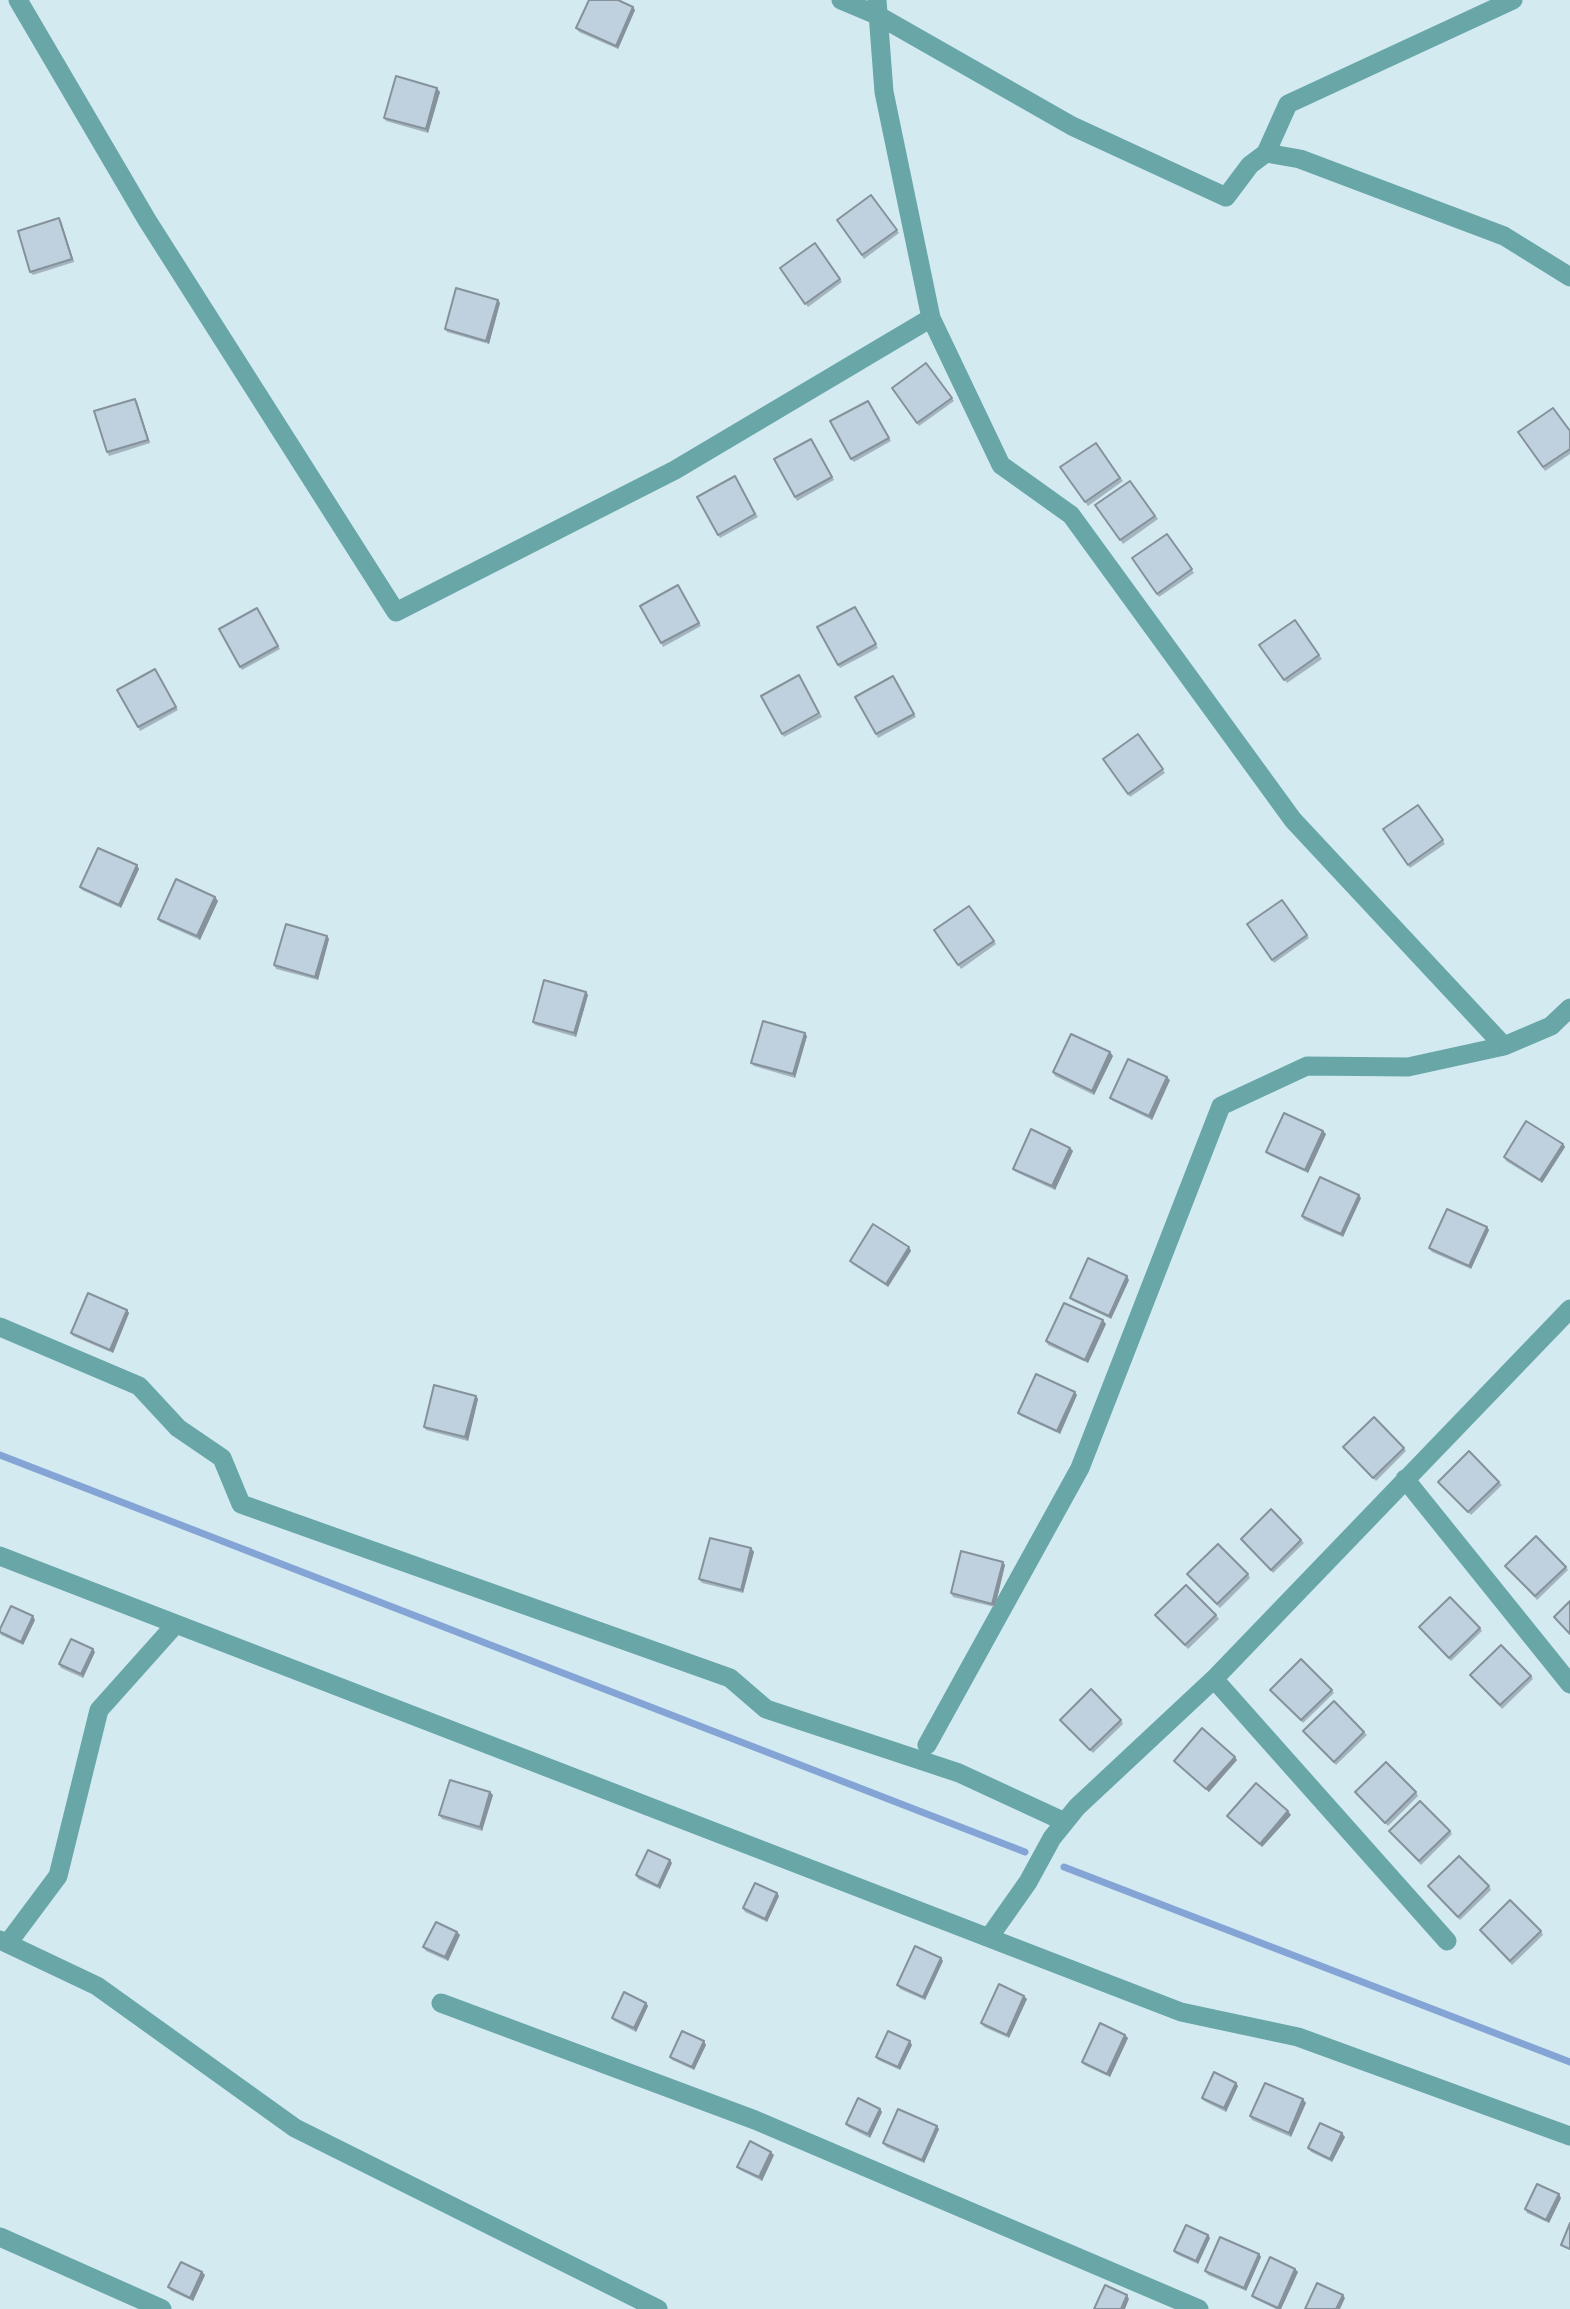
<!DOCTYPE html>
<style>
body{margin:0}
canvas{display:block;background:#d3eaf1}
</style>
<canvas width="1570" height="2309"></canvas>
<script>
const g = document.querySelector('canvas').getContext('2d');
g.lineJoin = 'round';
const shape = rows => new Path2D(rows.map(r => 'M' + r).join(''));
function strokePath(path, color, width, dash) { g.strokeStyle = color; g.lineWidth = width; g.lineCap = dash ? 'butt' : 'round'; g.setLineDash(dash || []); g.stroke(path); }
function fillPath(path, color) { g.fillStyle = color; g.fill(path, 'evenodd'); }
strokePath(shape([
 [0,1455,1025,1852],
 [1064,1867,1570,2062]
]), '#84a4d6', 7);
strokePath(shape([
 [18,0,147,220,396,612,675,470,931,318],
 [841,0,879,16,1072,126,1226,197,1250,165,1266,153,1300,159,1504,236,1570,277],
 [877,0,884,92,931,318,1001,465,1071,515,1293,820,1504,1046],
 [1266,153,1288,104,1513,0],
 [0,1327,139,1386,178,1428,222,1458,241,1504,730,1678,766,1709,959,1773,1065,1822],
 [1405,1479,1570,1684],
 [0,1556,1181,2012,1298,2037,1570,2136],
 [1214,1679,1447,1941],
 [927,1745,1080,1468,1221,1106,1307,1066,1408,1067,1504,1046,1551,1026,1570,1008],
 [990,1936,1028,1882,1052,1838,1077,1807,1214,1679,1570,1309],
 [0,1940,97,1986,295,2128,658,2309],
 [8,1943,58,1876,99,1710,175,1625],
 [441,2003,755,2120,1199,2309],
 [0,2237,162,2309]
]), '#68a6a8', 19);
fillPath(shape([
 [633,7,635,10,618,49,579,32,576,28],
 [440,92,428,133,386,121,384,118],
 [871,195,899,233,864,259,837,220],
 [59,218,61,221,74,262,33,275,30,272],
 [815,243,842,282,808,307,780,268],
 [498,300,500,303,489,344,447,332,445,329],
 [926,363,954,401,919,426,892,388],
 [868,401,891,441,854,462,851,459],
 [137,402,150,443,109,456,107,452],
 [1570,431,1570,454,1545,471,1518,432],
 [813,442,834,480,797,501,795,497],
 [1096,443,1123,481,1088,506,1060,467],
 [735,476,758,517,720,538,718,535],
 [1130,481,1158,519,1123,544,1095,505],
 [1167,534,1194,573,1159,597,1132,558],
 [680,588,701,626,663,647,661,643],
 [857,610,878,648,840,668,838,665],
 [259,611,280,649,242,670,240,667],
 [1295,620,1322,659,1287,683,1259,645],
 [155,669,178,710,140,731,138,727],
 [801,679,822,717,784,737,782,734],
 [895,679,916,717,878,738,876,734],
 [1138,734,1165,773,1130,797,1103,759],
 [1418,805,1445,844,1410,868,1383,829],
 [139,869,121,908,82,890,80,887],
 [215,897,218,901,200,940,160,922,158,919],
 [1282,900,1309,938,1274,963,1247,924],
 [969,906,996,944,961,969,934,930],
 [327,936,329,939,318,980,276,969,274,965],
 [586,992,588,995,576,1037,535,1025,533,1022],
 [807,1036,795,1078,754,1066,751,1063],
 [1110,1052,1113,1056,1094,1095,1055,1076,1053,1072],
 [1170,1080,1152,1120,1113,1101,1110,1098],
 [1323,1131,1326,1134,1308,1173,1269,1155,1266,1152],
 [1563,1144,1565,1147,1542,1183,1506,1161,1504,1157],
 [1070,1148,1073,1151,1055,1190,1016,1172,1013,1169],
 [1361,1198,1343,1237,1304,1220,1302,1216],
 [1487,1227,1489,1230,1471,1269,1432,1252,1429,1248],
 [909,1247,911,1251,888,1287,852,1264,850,1261],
 [1129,1280,1111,1319,1073,1301,1070,1298],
 [127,1310,129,1313,113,1353,73,1336,71,1333],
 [1106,1324,1088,1363,1048,1345,1046,1341],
 [1077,1395,1060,1434,1021,1416,1018,1413],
 [476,1396,478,1399,468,1441,426,1430,424,1427],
 [1343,1447,1404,1448,1406,1451,1376,1481],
 [1438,1482,1499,1482,1502,1485,1471,1515],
 [1241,1539,1301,1540,1304,1543,1273,1573],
 [751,1548,754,1552,743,1593,702,1583,699,1579],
 [1005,1565,995,1607,953,1597,951,1593],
 [1505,1566,1566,1567,1568,1570,1537,1600],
 [1187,1574,1248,1574,1250,1578,1220,1608],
 [1155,1615,1216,1615,1219,1619,1188,1649],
 [35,1620,23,1645,1,1635,0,1633,0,1629],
 [1419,1627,1480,1628,1482,1631,1451,1661],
 [95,1652,83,1678,61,1668,59,1664],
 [1470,1675,1531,1676,1533,1679,1502,1709],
 [1270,1690,1332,1690,1334,1693,1303,1723],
 [1060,1720,1121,1720,1123,1724,1093,1753],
 [1303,1731,1364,1732,1367,1735,1336,1765],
 [1237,1760,1209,1792,1177,1764,1174,1761],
 [490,1792,493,1795,482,1831,442,1819,439,1815],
 [1355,1792,1416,1792,1418,1796,1388,1826],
 [1291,1815,1262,1847,1230,1819,1227,1816],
 [1389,1831,1450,1831,1452,1834,1421,1865],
 [672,1863,660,1889,638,1879,636,1875],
 [1428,1886,1489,1886,1491,1890,1460,1920],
 [777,1893,779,1896,767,1922,745,1912,743,1908],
 [1480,1930,1541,1931,1543,1935,1512,1965],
 [457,1932,460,1935,448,1961,426,1951,423,1947],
 [943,1961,925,2000,900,1989,897,1985],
 [1024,1996,1027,1999,1009,2038,984,2027,981,2023],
 [646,2003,648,2006,636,2032,614,2021,612,2018],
 [1125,2035,1128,2038,1110,2077,1084,2065,1082,2062],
 [706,2045,694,2070,672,2060,670,2057],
 [912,2045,900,2070,878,2060,876,2057],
 [1236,2083,1238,2086,1226,2112,1204,2101,1202,2098],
 [1306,2103,1291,2137,1252,2120,1250,2116],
 [880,2109,882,2112,870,2138,848,2127,846,2124],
 [939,2129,924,2163,886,2147,883,2143],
 [1345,2137,1332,2162,1311,2152,1308,2148],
 [774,2155,762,2181,740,2170,737,2167],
 [1561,2198,1549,2223,1527,2213,1525,2209],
 [1208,2235,1210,2238,1198,2264,1176,2254,1174,2251],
 [1259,2254,1261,2257,1246,2291,1208,2275,1205,2271],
 [1295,2269,1298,2272,1281,2309,1276,2309,1255,2299,1252,2296],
 [202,2272,205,2275,193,2301,171,2291,168,2287]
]), '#a4b4bf');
fillPath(shape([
 [633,7,635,10,618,49,616,46],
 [437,88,440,92,428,133,426,129],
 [59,218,61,221,74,262,72,259],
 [498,300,500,303,489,344,486,341],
 [135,399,137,402,150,443,148,440],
 [137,865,139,869,121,908,119,905],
 [215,897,218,901,200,940,197,936],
 [327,936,329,939,318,980,315,977],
 [586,992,588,995,576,1037,574,1033],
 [805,1033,807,1036,795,1078,793,1074],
 [1110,1052,1113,1056,1094,1095,1092,1091],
 [1167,1077,1170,1080,1152,1120,1149,1116],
 [1323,1131,1326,1134,1308,1173,1305,1170],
 [1563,1144,1565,1147,1542,1183,1540,1180],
 [1070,1148,1073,1151,1055,1190,1052,1186],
 [1359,1195,1361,1198,1343,1237,1341,1234],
 [1487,1227,1489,1230,1471,1269,1469,1266],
 [909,1247,911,1251,888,1287,886,1284],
 [1127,1276,1129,1280,1111,1319,1109,1316],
 [127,1310,129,1313,113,1353,110,1350],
 [1103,1320,1106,1324,1088,1363,1085,1360],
 [1075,1392,1077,1395,1060,1434,1057,1431],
 [476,1396,478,1399,468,1441,465,1437],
 [751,1548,754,1552,743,1593,741,1590],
 [1003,1562,1005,1565,995,1607,992,1604],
 [33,1616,35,1620,23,1645,21,1642],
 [93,1649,95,1652,83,1678,81,1674],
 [1235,1757,1237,1760,1209,1792,1206,1789],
 [490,1792,493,1795,482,1831,480,1827],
 [1288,1811,1291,1815,1262,1847,1260,1844],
 [670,1860,672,1863,660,1889,658,1886],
 [777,1893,779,1896,767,1922,765,1919],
 [457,1932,460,1935,448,1961,445,1957],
 [941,1958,943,1961,925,2000,923,1997],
 [1024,1996,1027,1999,1009,2038,1007,2035],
 [646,2003,648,2006,636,2032,634,2028],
 [1125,2035,1128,2038,1110,2077,1107,2074],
 [704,2041,706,2045,694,2070,692,2067],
 [910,2041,912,2045,900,2070,898,2067],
 [1236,2083,1238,2086,1226,2112,1224,2108],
 [1303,2099,1306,2103,1291,2137,1289,2133],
 [880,2109,882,2112,870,2138,868,2134],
 [937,2126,939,2129,924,2163,922,2160],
 [1342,2133,1345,2137,1332,2162,1330,2159],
 [771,2152,774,2155,762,2181,759,2177],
 [1559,2194,1561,2198,1549,2223,1546,2220],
 [1208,2235,1210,2238,1198,2264,1196,2261],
 [1259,2254,1261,2257,1246,2291,1244,2288],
 [1295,2269,1298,2272,1281,2309,1279,2309,1278,2308],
 [202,2272,205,2275,193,2301,190,2298],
 [1127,2295,1129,2299,1125,2309,1121,2309],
 [1343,2295,1345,2298,1340,2309,1336,2309]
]), '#86929b');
const building = shape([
 [589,0,618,0,633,7,616,46,576,28,589,0],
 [396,76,437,88,426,129,384,118,396,76],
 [871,195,897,230,862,255,837,220,871,195],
 [59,218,72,259,30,272,18,231,59,218],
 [815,243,840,279,805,304,780,268,815,243],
 [456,288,498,300,486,341,445,329,456,288],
 [926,363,952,398,917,423,892,388,926,363],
 [135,399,148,440,107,452,94,411,135,399],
 [868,401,889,438,851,459,830,421,868,401],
 [1553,408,1570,431,1570,449,1543,467,1518,432,1553,408],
 [811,439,832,477,795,497,774,459,811,439],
 [1096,443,1120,478,1085,502,1060,467,1096,443],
 [735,476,755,514,718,535,697,497,735,476],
 [1130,481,1155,516,1120,540,1095,505,1130,481],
 [1167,534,1192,569,1157,594,1132,558,1167,534],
 [678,585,699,623,661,643,640,606,678,585],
 [855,607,876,644,838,665,817,627,855,607],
 [257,608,278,646,240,667,219,629,257,608],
 [1295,620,1319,655,1284,680,1259,645,1295,620],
 [155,669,176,707,138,727,117,690,155,669],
 [799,675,819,713,782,734,761,696,799,675],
 [893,676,914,714,876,734,855,697,893,676],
 [1138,734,1163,769,1128,794,1103,759,1138,734],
 [1418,805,1443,840,1408,865,1383,829,1418,805],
 [98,848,137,865,119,905,80,887,98,848],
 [176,879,215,897,197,936,158,919,176,879],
 [1282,900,1307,935,1272,960,1247,924,1282,900],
 [969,906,994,941,958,965,934,930,969,906],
 [286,924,327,936,315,977,274,965,286,924],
 [544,980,586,992,574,1033,533,1022,544,980],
 [763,1021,805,1033,793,1074,751,1063,763,1021],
 [1071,1034,1110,1052,1092,1091,1053,1072,1071,1034],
 [1128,1059,1167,1077,1149,1116,1110,1098,1128,1059],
 [1284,1113,1323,1131,1305,1170,1266,1152,1284,1113],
 [1526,1121,1563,1144,1540,1180,1504,1157,1526,1121],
 [1031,1129,1070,1148,1052,1186,1013,1169,1031,1129],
 [1320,1177,1359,1195,1341,1234,1302,1216,1320,1177],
 [1447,1209,1487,1227,1469,1266,1429,1248,1447,1209],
 [873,1224,909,1247,886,1284,850,1261,873,1224],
 [1088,1258,1127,1276,1109,1316,1070,1298,1088,1258],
 [88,1293,127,1310,110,1350,71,1333,88,1293],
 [1064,1303,1103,1320,1085,1360,1046,1341,1064,1303],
 [1036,1374,1075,1392,1057,1431,1018,1413,1036,1374],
 [434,1385,476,1396,465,1437,424,1427,434,1385],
 [1374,1417,1404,1448,1373,1478,1343,1447,1374,1417],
 [1469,1451,1499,1482,1468,1512,1438,1482,1469,1451],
 [1271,1509,1301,1540,1271,1570,1241,1539,1271,1509],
 [1536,1536,1566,1567,1535,1596,1505,1566,1536,1536],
 [710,1538,751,1548,741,1590,699,1579,710,1538],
 [1218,1544,1248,1574,1217,1604,1187,1574,1218,1544],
 [961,1551,1003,1562,992,1604,951,1593,961,1551],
 [1186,1585,1216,1615,1185,1645,1155,1615,1186,1585],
 [1450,1597,1480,1628,1449,1658,1419,1627,1450,1597],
 [1570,1601,1570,1634,1554,1617,1570,1601],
 [11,1606,33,1616,21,1642,0,1632,0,1629,11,1606],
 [71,1639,93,1649,81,1674,59,1664,71,1639],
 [1501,1645,1531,1676,1500,1705,1470,1675,1501,1645],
 [1301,1659,1332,1690,1301,1720,1270,1690,1301,1659],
 [1091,1689,1121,1720,1090,1750,1060,1720,1091,1689],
 [1334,1701,1364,1732,1334,1762,1303,1731,1334,1701],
 [1202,1728,1235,1757,1206,1789,1174,1761,1202,1728],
 [1386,1762,1416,1792,1385,1823,1355,1792,1386,1762],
 [450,1780,490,1792,480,1827,439,1815,450,1780],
 [1256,1783,1288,1811,1260,1844,1227,1816,1256,1783],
 [1420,1801,1450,1831,1419,1861,1389,1831,1420,1801],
 [648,1850,670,1860,658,1886,636,1875,648,1850],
 [1459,1856,1489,1886,1458,1917,1428,1886,1459,1856],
 [755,1883,777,1893,765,1919,743,1908,755,1883],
 [1510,1900,1541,1931,1510,1961,1480,1930,1510,1900],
 [436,1922,457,1932,445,1957,423,1947,436,1922],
 [915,1946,941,1958,923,1997,897,1985,915,1946],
 [999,1984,1024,1996,1007,2035,981,2023,999,1984],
 [624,1992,646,2003,634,2028,612,2018,624,1992],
 [1100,2023,1125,2035,1107,2074,1082,2062,1100,2023],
 [682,2031,704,2041,692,2067,670,2057,682,2031],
 [888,2031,910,2041,898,2067,876,2057,888,2031],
 [1214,2072,1236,2083,1224,2108,1202,2098,1214,2072],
 [1265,2083,1303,2099,1289,2133,1250,2116,1265,2083],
 [858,2098,880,2109,868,2134,846,2124,858,2098],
 [898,2109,937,2126,922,2160,883,2143,898,2109],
 [1320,2123,1342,2133,1330,2159,1308,2148,1320,2123],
 [750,2141,771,2152,759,2177,737,2167,750,2141],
 [1537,2184,1559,2194,1546,2220,1525,2209,1537,2184],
 [1570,2223,1570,2249,1561,2245,1570,2223],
 [1186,2225,1208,2235,1196,2261,1174,2251,1186,2225],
 [1220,2237,1259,2254,1244,2288,1205,2271,1220,2237],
 [1270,2257,1295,2269,1278,2308,1252,2296,1270,2257],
 [181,2262,202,2272,190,2298,168,2287,181,2262],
 [1317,2283,1343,2295,1336,2309,1305,2309,1317,2283],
 [1105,2285,1127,2295,1121,2309,1094,2309,1105,2285]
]);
fillPath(building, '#bfd1de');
strokePath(building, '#86929b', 2);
</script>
